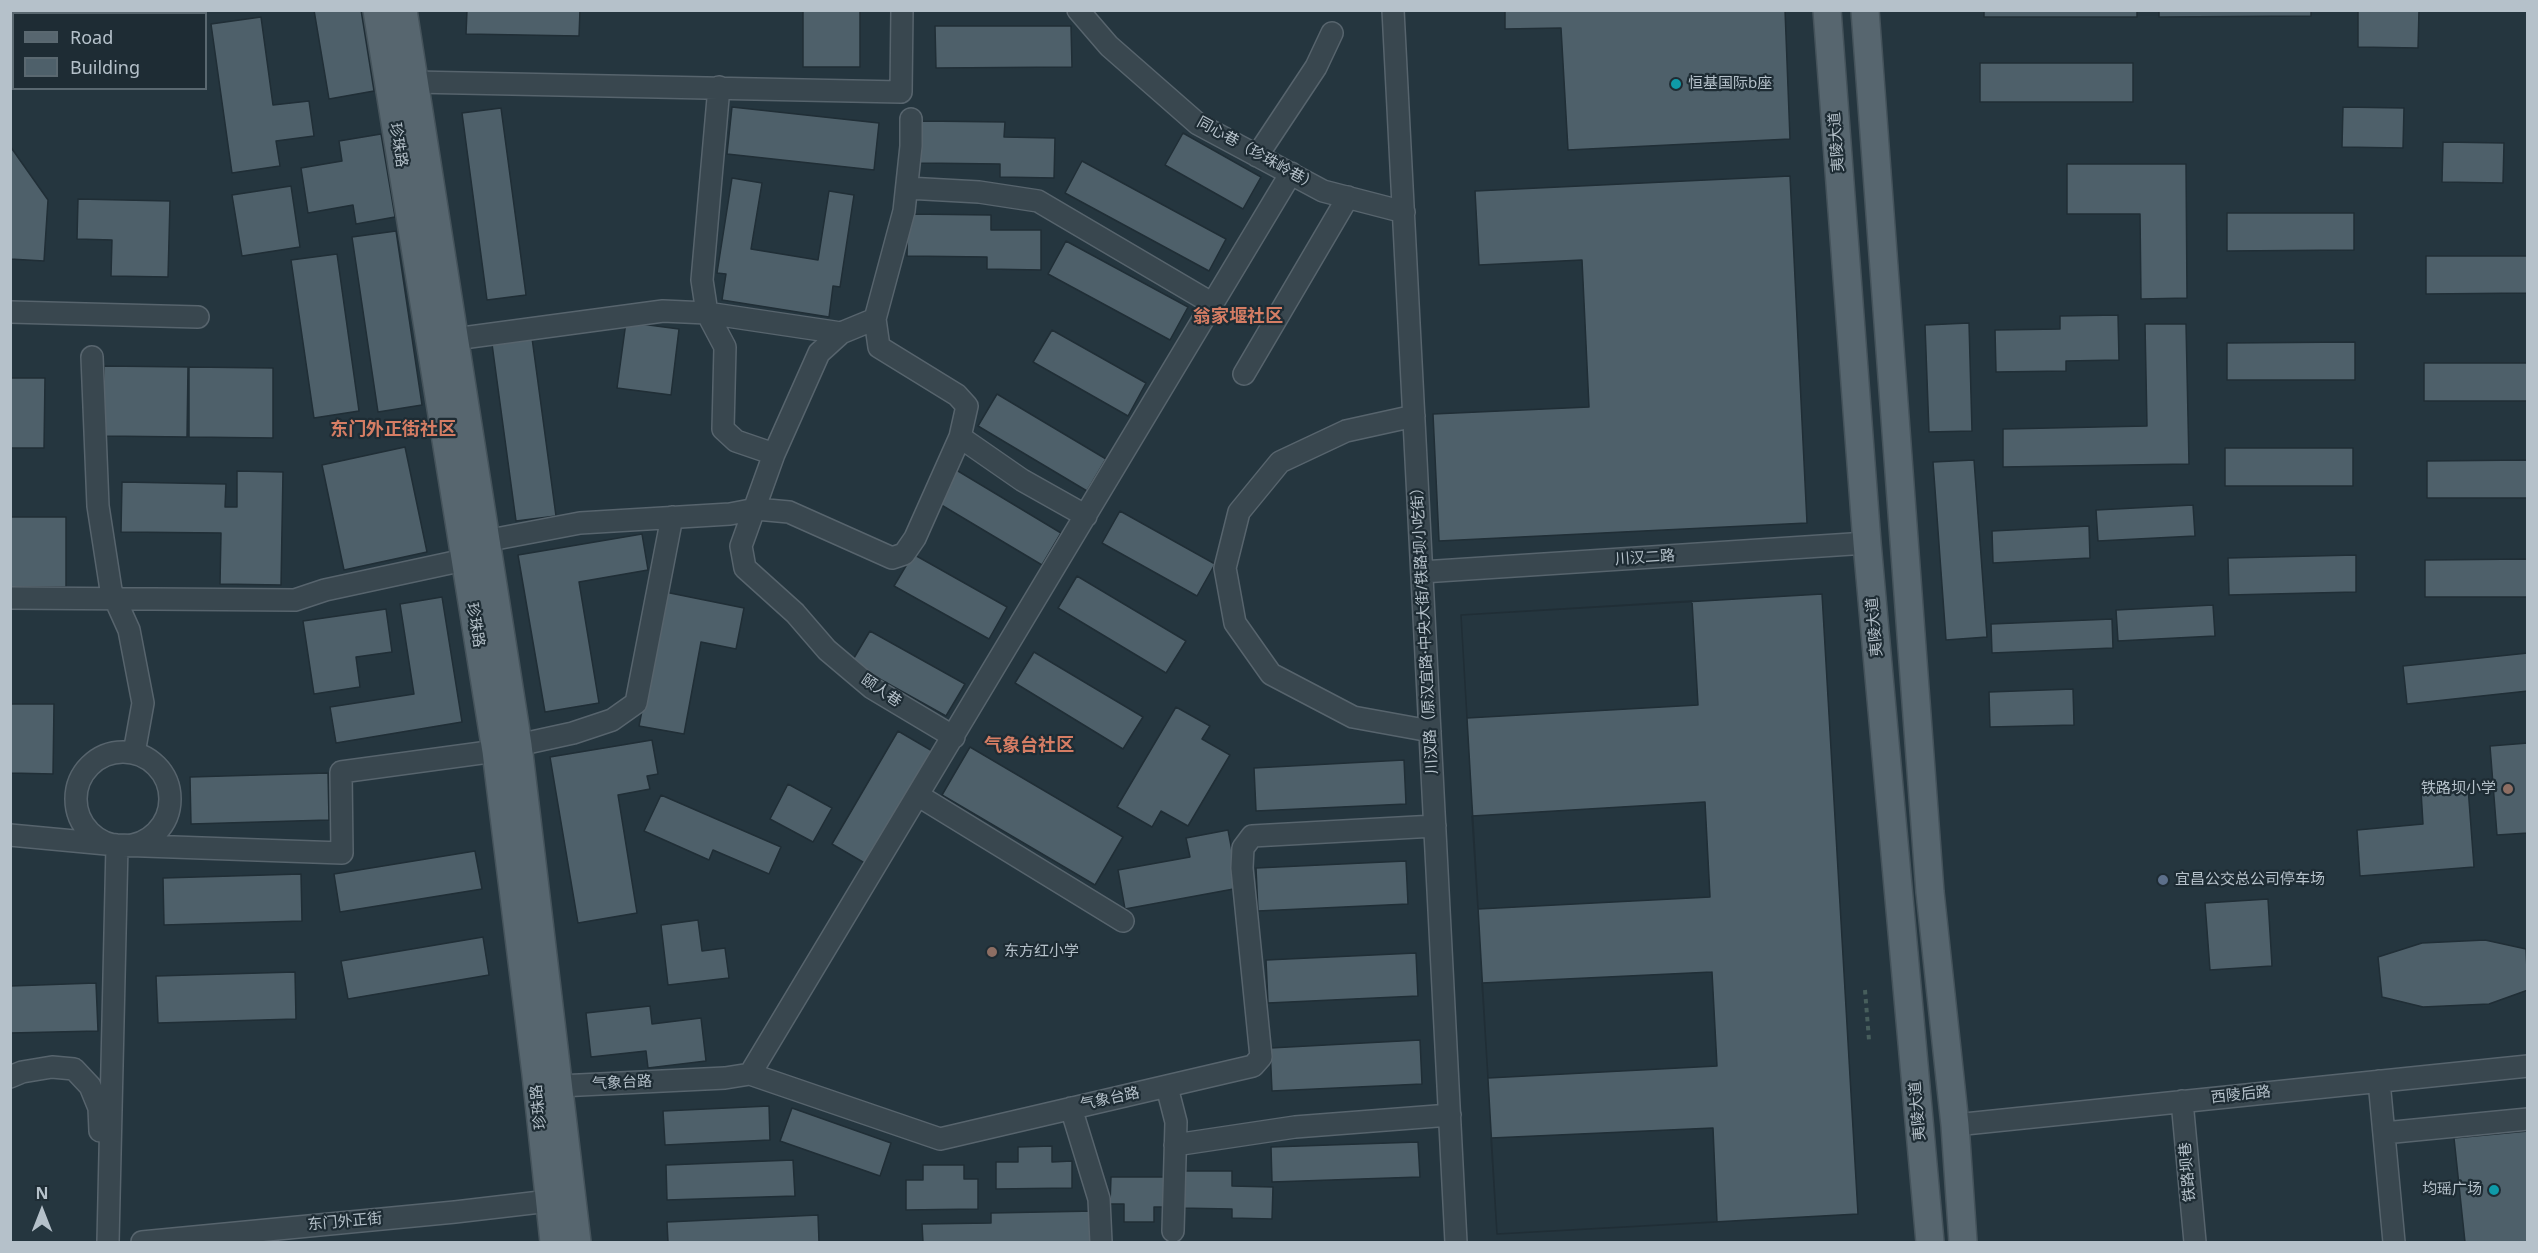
<!DOCTYPE html>
<meta charset="utf-8">
<style>
body{margin:0}
#map{position:relative;width:2538px;height:1253px;overflow:hidden;background:#25363f;font-family:"Noto Sans",sans-serif}
canvas{display:block}
.frame{position:absolute;inset:0;border:12px solid #b5c1ca;pointer-events:none}
.legend{position:absolute;left:12px;top:12px;width:195px;height:78px;box-sizing:border-box;background:#1e2c34;border:2px solid #5a6870;margin:0;padding:8px 10px;list-style:none;font-size:18px;color:#b5c1ca}
.legend li{display:flex;align-items:center;gap:12px;height:30px}
.legend b{width:30px;border:2px solid #5a6870}
.north{position:absolute;left:12px;top:1181px;width:60px;height:60px;-webkit-text-stroke:4px #1e2c34;paint-order:stroke;rotate:0deg;font-size:16px;font-weight:700;line-height:24px;text-align:center;color:#b5c1ca}
.north::after{content:'';display:block;margin:auto;width:21px;height:27px;background:#b5c1ca;clip-path:polygon(50% 0,100% 100%,50% 72%,0 100%)}
</style>
<div id="map">
<canvas width="2538" height="1253"></canvas>
<div class="frame"></div>
<ul class="legend">
<li><b style="height:8px;background:#57666f"></b>Road</li>
<li><b style="height:16px;background:#4e606a"></b>Building</li>
</ul>
<div class="north">N</div>
</div>
<script>
const g = document.querySelector('canvas').getContext('2d');
g.lineJoin = 'round';
function fillPath(path, color) { g.fillStyle = color; g.fill(path, 'evenodd'); }
const shape = rows => new Path2D(rows.map(r => 'M' + r).join(''));
function strokePath(path, color, width, dash) { g.strokeStyle = color; g.lineWidth = width; g.lineCap = dash ? 'butt' : 'round'; g.setLineDash(dash || []); g.stroke(path); }
function label(font, color, halo, rows, align = 'center') {
  g.font = font + ' "Noto Sans","Noto Sans SC",sans-serif'; g.lineWidth = 4.5; g.setLineDash([]); g.textBaseline = 'middle'; g.strokeStyle = halo; g.fillStyle = color; for (const [text, x, y, turn = 0] of rows) {
    g.save(); g.translate(x, y); g.rotate((+turn || 0) * Math.PI / 180); g.textAlign = isNaN(turn) ? turn : align; if (halo) g.strokeText(text, 0, 0); g.fillText(text, 0, 0); g.restore();
  }
}
const building = shape([
 [10,10,149,10,148,14,14,14,14,66,10,65,10,10],
 [314,10,361,10,374,91,329,99,314,10],
 [467,10,580,10,579,36,466,34,467,10],
 [803,10,860,10,860,67,803,67,803,10],
 [1505,10,1785,10,1790,139,1568,150,1561,28,1505,29,1505,10],
 [1984,10,2137,10,2137,17,1984,17,1984,10],
 [2159,10,2311,10,2311,16,2159,17,2159,10],
 [2358,10,2419,10,2418,48,2358,47,2358,10],
 [261,17,273,105,309,101,314,136,276,141,280,166,232,173,211,24,261,17],
 [935,26,1071,26,1072,67,936,68,935,26],
 [1980,63,2133,63,2133,102,1980,102,1980,63],
 [732,107,879,123,874,170,727,154,732,107],
 [2343,107,2404,108,2403,148,2342,147,2343,107],
 [501,108,526,295,487,300,462,113,501,108],
 [921,121,1005,122,1004,137,1055,138,1054,178,1000,177,1000,164,920,163,921,121],
 [1183,133,1261,177,1243,209,1165,165,1183,133],
 [381,134,395,217,356,224,353,205,308,213,301,168,342,161,339,141,381,134],
 [2443,142,2504,143,2503,183,2442,182,2443,142],
 [10,146,48,200,44,261,10,259,10,146],
 [1082,161,1226,239,1209,271,1065,193,1082,161],
 [2067,164,2186,164,2187,298,2141,299,2140,214,2067,214,2067,164],
 [1790,176,1807,523,1439,541,1433,414,1589,407,1582,260,1479,265,1475,191,1790,176],
 [732,178,762,183,751,249,818,260,829,191,854,195,840,287,833,286,829,317,722,300,726,274,717,273,732,178],
 [291,186,300,247,242,256,232,195,291,186],
 [78,199,170,201,168,277,111,276,112,240,77,239,78,199],
 [2227,213,2354,213,2354,250,2227,251,2227,213],
 [908,214,991,215,991,230,1041,230,1041,270,987,269,987,257,907,256,908,214],
 [396,231,422,405,378,412,352,237,396,231],
 [1066,241,1188,307,1170,340,1048,274,1066,241],
 [337,254,359,411,314,418,291,260,337,254],
 [2426,256,2528,256,2528,293,2426,294,2426,256],
 [2118,315,2119,360,2066,361,2066,371,1996,372,1995,330,2060,329,2060,316,2118,315],
 [626,322,679,329,671,395,617,388,626,322],
 [1969,323,1972,431,1929,432,1925,325,1969,323],
 [2145,324,2186,324,2189,464,2003,467,2003,429,2147,426,2145,324],
 [1052,330,1146,383,1128,416,1033,362,1052,330],
 [532,338,556,516,516,521,492,344,532,338],
 [2355,342,2355,380,2227,380,2227,343,2355,342],
 [2424,363,2528,363,2528,401,2424,401,2424,363],
 [104,366,188,367,187,437,103,436,104,366],
 [189,367,273,368,273,438,189,437,189,367],
 [10,378,45,378,44,448,10,448,10,378],
 [997,394,1106,459,1087,491,978,426,997,394],
 [405,447,427,552,344,570,322,465,405,447],
 [2225,448,2353,448,2353,486,2225,486,2225,448],
 [1974,460,1987,637,1946,640,1933,462,1974,460],
 [2528,460,2528,498,2427,498,2427,461,2528,460],
 [953,468,1061,533,1042,565,933,500,953,468],
 [237,471,283,472,281,585,220,584,221,533,121,532,122,482,226,484,225,507,237,507,237,471],
 [2193,505,2195,536,2098,541,2096,510,2193,505],
 [1120,511,1215,564,1197,596,1102,543,1120,511],
 [10,517,66,517,66,587,10,587,10,517],
 [2089,526,2090,558,1993,563,1992,531,2089,526],
 [642,534,648,570,579,582,599,703,545,712,518,555,642,534],
 [913,554,1007,607,989,639,894,586,913,554],
 [2356,555,2356,592,2229,595,2228,558,2356,555],
 [2528,559,2528,597,2425,597,2425,560,2528,559],
 [1077,576,1186,641,1166,673,1058,608,1077,576],
 [665,592,744,608,736,649,701,642,684,734,639,726,665,592],
 [1822,594,1858,1214,1497,1234,1461,615,1822,594],
 [442,597,462,722,336,743,330,707,414,694,400,604,442,597],
 [1692,601,1698,705,1467,718,1461,615,1692,601],
 [2213,605,2215,636,2118,641,2116,610,2213,605],
 [386,609,392,652,356,657,360,687,314,694,303,621,386,609],
 [2112,619,2113,648,1992,653,1991,624,2112,619],
 [870,631,965,684,946,716,851,663,870,631],
 [1034,652,1143,717,1123,749,1015,683,1034,652],
 [2528,653,2528,691,2407,704,2403,666,2528,653],
 [2073,689,2074,725,1990,727,1989,692,2073,689],
 [10,704,54,704,53,774,10,773,10,704],
 [1176,707,1210,726,1202,739,1230,755,1188,826,1161,811,1152,827,1117,807,1176,707],
 [898,731,934,752,868,865,832,844,898,731],
 [652,740,658,774,647,776,650,789,618,795,637,913,578,923,550,757,652,740],
 [2528,743,2528,833,2497,835,2490,746,2528,743],
 [970,747,1123,837,1095,885,942,795,970,747],
 [1404,760,1406,804,1256,811,1254,768,1404,760],
 [328,773,329,820,191,824,190,777,328,773],
 [788,784,832,808,813,842,770,819,788,784],
 [2468,787,2474,867,2360,876,2357,830,2423,824,2421,791,2468,787],
 [661,795,781,847,769,874,713,850,709,860,644,831,661,795],
 [1705,802,1710,897,1478,909,1472,816,1705,802],
 [1228,830,1239,888,1125,909,1118,870,1190,857,1186,838,1228,830],
 [475,851,482,889,340,912,334,874,475,851],
 [1406,861,1408,904,1258,911,1256,868,1406,861],
 [301,874,302,921,164,925,163,878,301,874],
 [2268,899,2272,966,2210,970,2205,903,2268,899],
 [698,920,702,951,725,948,729,978,668,985,661,925,698,920],
 [483,937,489,975,348,999,341,961,483,937],
 [2485,940,2526,949,2528,990,2489,1004,2423,1007,2382,997,2378,957,2422,943,2485,940],
 [1416,953,1418,996,1268,1003,1266,960,1416,953],
 [295,972,296,1019,158,1023,156,976,295,972],
 [1712,972,1717,1066,1488,1078,1482,983,1712,972],
 [96,983,98,1031,10,1033,10,986,96,983],
 [650,1006,652,1024,701,1018,706,1061,648,1068,646,1051,591,1057,586,1013,650,1006],
 [1420,1040,1422,1084,1272,1091,1270,1048,1420,1040],
 [769,1106,770,1140,665,1145,663,1111,769,1106],
 [792,1108,891,1143,880,1176,780,1141,792,1108],
 [1713,1128,1717,1222,1497,1234,1491,1138,1713,1128],
 [2528,1131,2528,1242,2465,1242,2454,1138,2528,1131],
 [1418,1142,1420,1177,1272,1182,1271,1147,1418,1142],
 [1052,1146,1052,1162,1072,1161,1072,1188,996,1189,996,1162,1018,1162,1018,1147,1052,1146],
 [793,1160,795,1196,667,1200,666,1165,793,1160],
 [923,1165,964,1165,964,1179,978,1179,978,1209,906,1210,906,1180,923,1180,923,1165],
 [1180,1171,1232,1171,1232,1186,1273,1187,1272,1219,1232,1218,1232,1209,1179,1208,1180,1171],
 [1111,1177,1168,1177,1168,1207,1154,1207,1154,1222,1124,1222,1124,1204,1110,1204,1111,1177],
 [1096,1211,1096,1242,923,1242,922,1224,991,1223,991,1213,1096,1211],
 [818,1215,819,1242,668,1242,667,1222,818,1215]
]);
fillPath(building, '#4e606a');
strokePath(building, '#202e36', 1.5);
const minor = shape([
 [1078,10,1109,46,1198,124,1323,191,1404,212],
 [1393,10,1456,1242],
 [414,82,901,92,902,10],
 [719,87,702,280,707,313,725,347,723,429,736,441,774,454],
 [1257,156,1316,67,1332,33],
 [907,188,979,192,1038,201,1213,304],
 [10,312,198,317],
 [875,319,841,333,819,353,774,454,741,546,745,568,795,613,827,650,872,688,954,737],
 [455,339,663,311,707,313,841,333],
 [92,357,98,506,111,590,129,630,143,703,134,753],
 [1244,374,1348,197],
 [1414,416,1346,431,1280,462,1239,512,1225,568,1235,623,1271,674,1353,717,1430,731],
 [960,437,1022,480,1086,516],
 [485,541,580,523,730,514,756,509,789,512,892,558,904,554,915,538,960,437,967,406,957,395,879,347,875,319,904,211,911,146,911,119],
 [1422,572,1867,543],
 [10,598,295,600,325,590,464,560],
 [518,745,573,733,612,720,636,703,672,517],
 '76 799a47 47 0 1 1 94 0a47 47 0 1 1-94 0Z',
 [919,796,1123,921],
 [10,835,117,845,342,853,341,772,496,751],
 [750,1074,1291,173],
 [10,1077,22,1072,52,1067,74,1069,90,1086,99,1108,100,1131],
 [2379,1081,2394,1242],
 [559,1086,725,1078,750,1074,940,1139,1253,1066,1261,1057,1242,868,1243,848,1252,836,1435,826],
 [1167,1087,1176,1122,1173,1231],
 [2182,1101,2195,1242],
 [1071,1108,1099,1199,1101,1242],
 [1955,1125,2528,1066],
 [2384,1133,2528,1119],
 [1175,1145,1295,1127,1450,1115],
 [108,1242,117,845],
 [142,1242,455,1212,549,1201]
]);
const major = shape([
 [377,10,496,751,536,1074,554,1242],
 [403,10,518,745,577,1242],
 [1827,10,1867,543,1930,1242],
 [1865,10,1930,892,1955,1125,1963,1242]
]);
strokePath(minor, '#57646d', 24);
strokePath(major, '#45535b', 30);
strokePath(shape([
 [1865,990,1869,1040]
]), '#475e5c', 4, [4.5, 4.5]);
strokePath(minor, '#39474f', 21);
strokePath(major, '#57666f', 27);
for (const [x, y, r, color] of [
 [1676,84,6,"#0f9aa8"],
 [2508,789,6,"#8d6e63"],
 [2163,880,6,"#5c6f8a"],
 [992,952,6,"#8d6e63"],
 [2494,1190,6,"#0f9aa8"]
]) { const dot = new Path2D(); dot.arc(x, y, r, 0, 2 * Math.PI); g.fillStyle = color; g.fill(dot); strokePath(dot, '#1e2c34', 2); }
label('15px', '#b5c1ca', '#1e2c34', [
 ["恒基国际b座",1688,84],
 ["铁路坝小学",2496,789,"right"],
 ["宜昌公交总公司停车场",2175,880],
 ["东方红小学",1004,952],
 ["均瑶广场",2482,1190,"right"]
], 'left');
label('15px', '#b5c1ca', '#1e2c34', [
 ["夷陵大道",1837,142,-94],
 ["珍珠路",398,145,81],
 ["同心巷（珍珠岭巷）",1257,154,29],
 ["川汉二路",1645,558,-4],
 ["珍珠路",475,625,80],
 ["川汉路（原汉宜路·中央大街/铁路坝小吃街）",1425,627,-93],
 ["夷陵大道",1875,627,-95],
 ["颐人巷",881,691,34],
 ["气象台路",622,1083,-3],
 ["西陵后路",2241,1095,-6],
 ["气象台路",1110,1099,-12],
 ["珍珠路",539,1107,-96],
 ["夷陵大道",1918,1111,-95],
 ["铁路坝巷",2188,1172,-95],
 ["东门外正街",345,1222,-5]
]);
label('bold 18px', '#d57d64', '#1e2c34', [
 ["翁家堰社区",1238,317],
 ["东门外正街社区",393,430],
 ["气象台社区",1029,746]
]);
</script>
